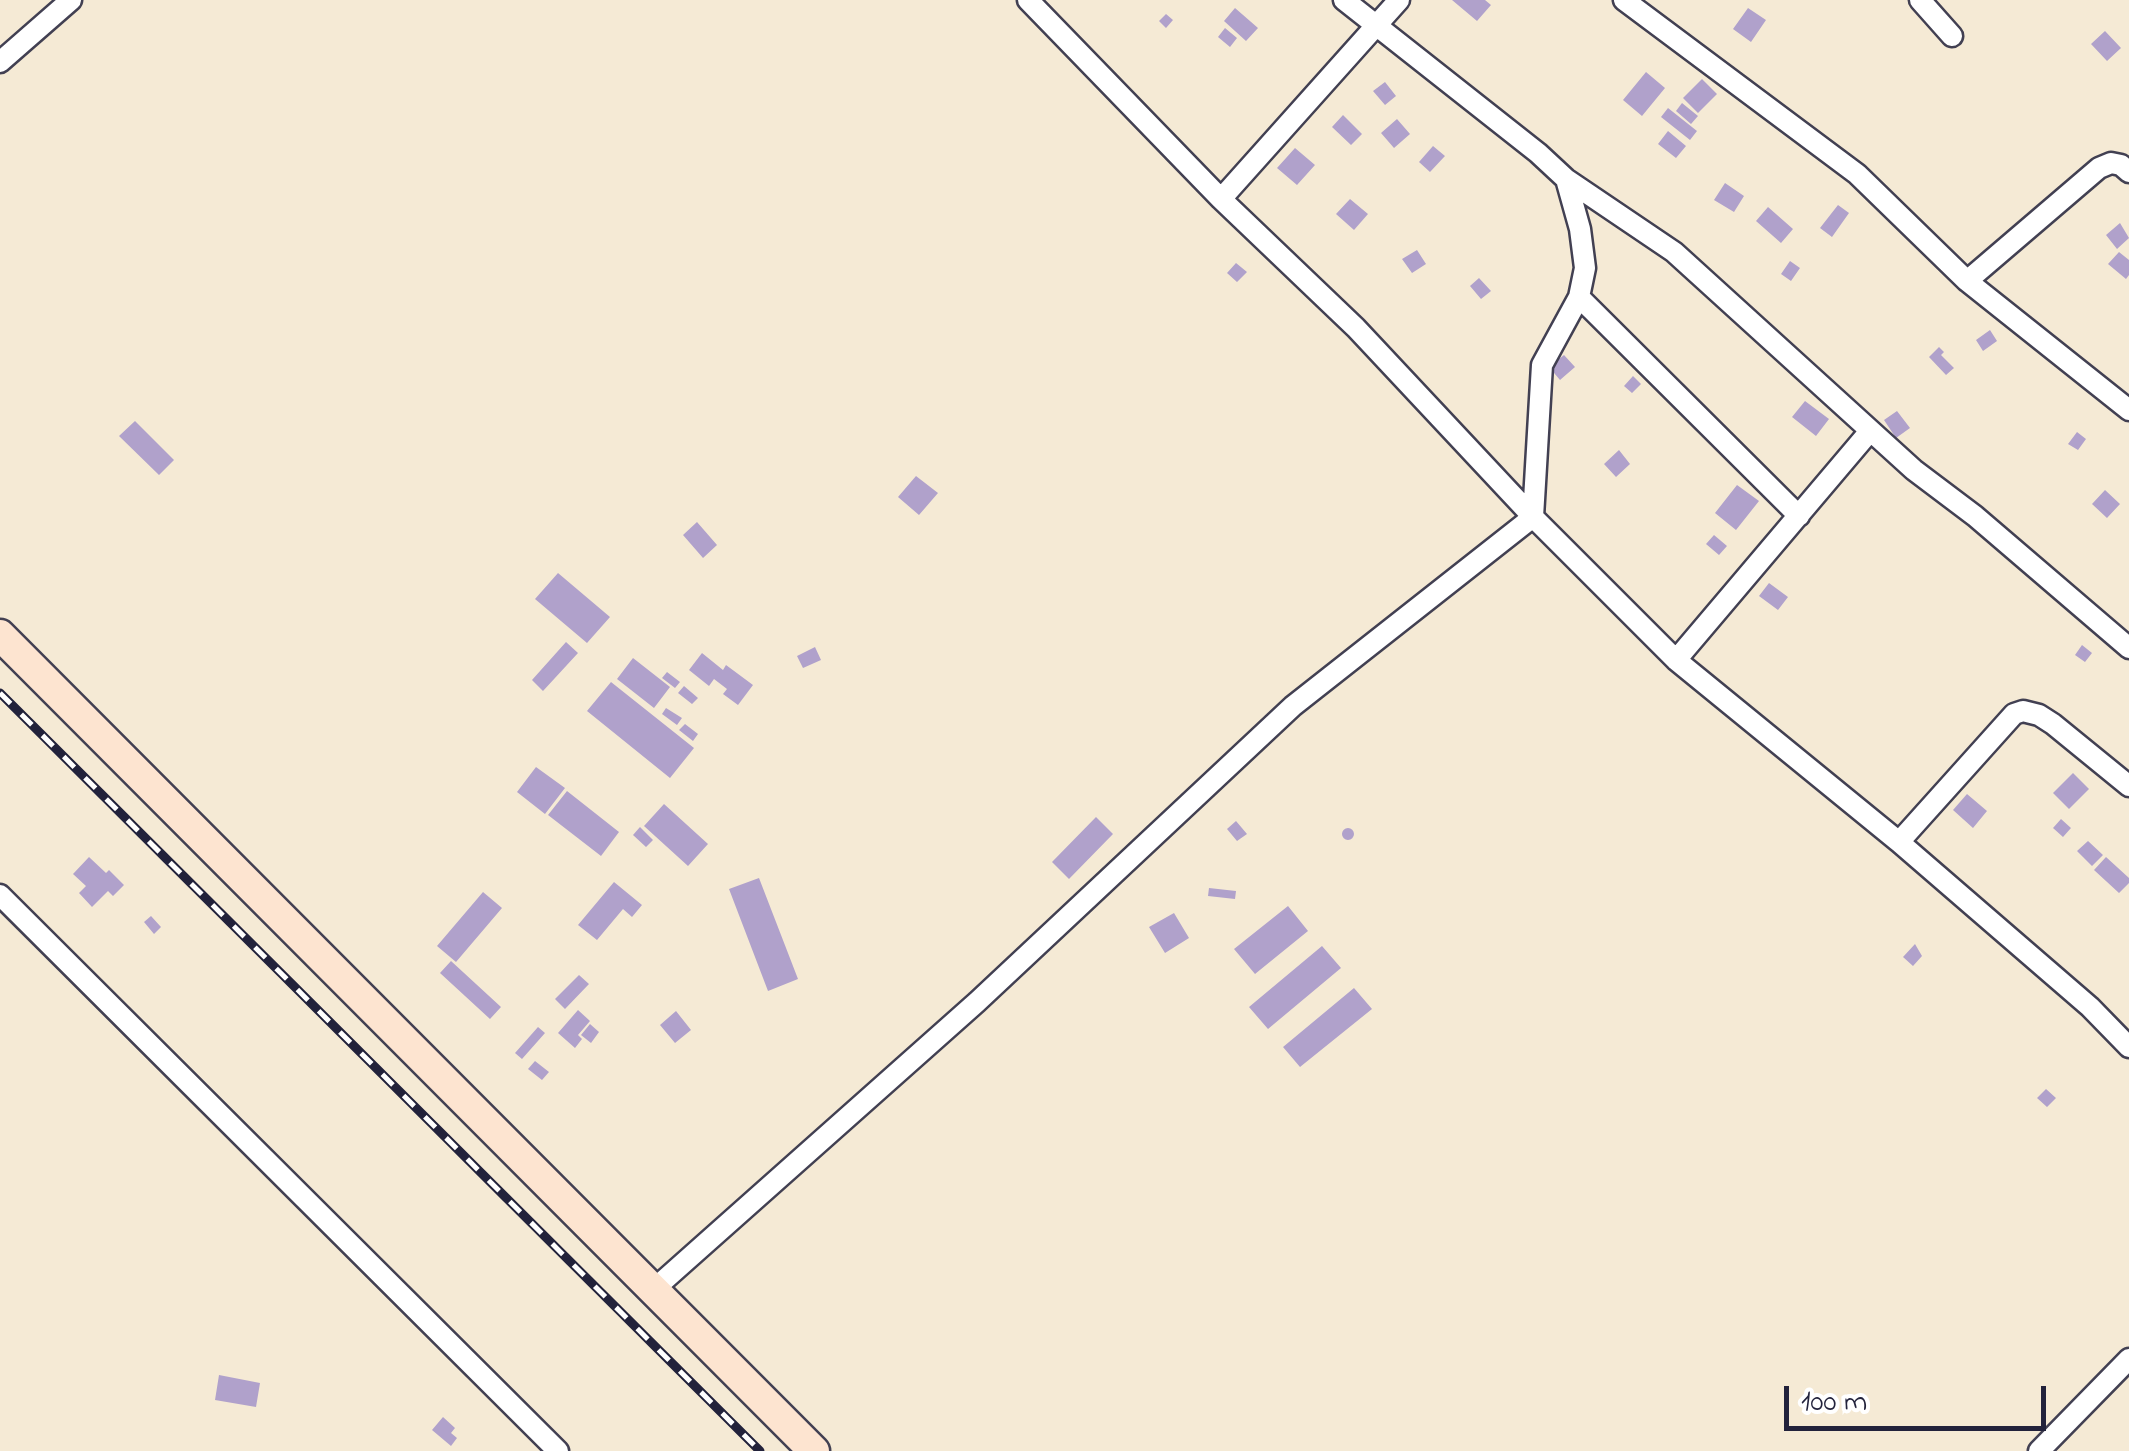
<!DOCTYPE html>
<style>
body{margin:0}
#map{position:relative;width:2129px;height:1451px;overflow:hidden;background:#f5ead5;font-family:"Indie Flower",sans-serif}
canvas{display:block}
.scale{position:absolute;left:1784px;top:1386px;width:262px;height:45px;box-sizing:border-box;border:5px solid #22223b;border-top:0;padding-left:12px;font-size:30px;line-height:35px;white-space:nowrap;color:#22223b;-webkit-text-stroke:8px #fff;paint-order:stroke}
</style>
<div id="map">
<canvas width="2129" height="1451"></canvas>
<div class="scale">100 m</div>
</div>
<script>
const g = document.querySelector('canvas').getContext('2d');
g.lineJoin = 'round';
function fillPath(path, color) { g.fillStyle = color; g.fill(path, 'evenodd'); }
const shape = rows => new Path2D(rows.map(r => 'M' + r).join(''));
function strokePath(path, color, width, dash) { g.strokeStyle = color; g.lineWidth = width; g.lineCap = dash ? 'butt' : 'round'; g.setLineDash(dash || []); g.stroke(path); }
fillPath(shape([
 [1452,0,1485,0,1491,5,1477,21],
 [1235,8,1258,28,1246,41,1224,21],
 [1748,8,1766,20,1751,42,1733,29],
 [1166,14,1173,20,1166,28,1159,21],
 [1225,28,1237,38,1230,47,1218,37],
 [2105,31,2121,48,2107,61,2091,44],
 [1646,72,1665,88,1642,116,1623,100],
 [1702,79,1717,94,1698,113,1683,98],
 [1385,82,1396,96,1385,105,1373,91],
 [1682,103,1698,116,1691,124,1676,111],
 [1668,108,1697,131,1690,140,1661,117],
 [1343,115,1362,134,1351,145,1332,127],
 [1397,119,1410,134,1394,148,1381,133],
 [1668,131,1686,146,1676,158,1658,144],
 [1433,146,1445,156,1430,172,1419,162],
 [1295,148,1315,165,1297,185,1277,168],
 [1725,183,1744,196,1734,212,1714,200],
 [1350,199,1368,214,1354,230,1336,214],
 [1838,205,1849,213,1832,237,1820,228],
 [1768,207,1793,229,1781,243,1756,221],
 [2120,223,2129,238,2117,249,2106,235],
 [1417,250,1426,264,1412,273,1402,259],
 [2119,252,2129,260,2129,275,2126,279,2108,264],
 [1790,261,1800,268,1791,281,1781,274],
 [1236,263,1247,272,1237,282,1227,273],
 [1479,278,1491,291,1481,299,1470,286],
 [1990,330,1997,341,1983,351,1976,340],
 [1939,347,1944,352,1941,355,1954,368,1946,375,1929,357],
 [1564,355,1575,367,1560,380,1549,367],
 [1633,376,1641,384,1632,393,1624,386],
 [1805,401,1829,419,1816,436,1792,417],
 [1897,411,1910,428,1896,438,1884,420],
 [135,421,174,460,159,475,119,436],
 [2077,432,2086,439,2078,450,2068,444],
 [1619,450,1630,464,1616,477,1604,464],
 [916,476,938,493,919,515,898,497],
 [1737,485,1759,501,1736,530,1715,513],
 [2105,490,2120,504,2107,518,2092,504],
 [697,522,717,545,703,558,683,535],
 [1714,535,1727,546,1719,555,1706,544],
 [558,573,610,617,587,643,535,599],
 [1769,583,1788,597,1778,610,1759,596],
 [566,642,578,653,543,691,532,680],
 [2082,645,2092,653,2085,662,2075,655],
 [815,647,821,660,803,668,797,656],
 [702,653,723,670,726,665,753,685,738,705,723,694,727,689,714,679,709,686,689,670],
 [633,658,670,687,654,708,617,679],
 [667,672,680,682,675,688,662,678],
 [611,682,694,748,670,778,587,711],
 [684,686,698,698,692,704,678,693],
 [666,708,682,718,677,725,662,714],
 [685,724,698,734,693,741,679,730],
 [536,767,565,788,545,814,517,792],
 [2073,773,2089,789,2069,809,2053,793],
 [567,791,619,832,601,856,548,815],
 [1967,794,1987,811,1973,828,1953,810],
 [664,804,708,844,688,866,644,826],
 [1096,817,1113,834,1069,879,1052,862],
 [2061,819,2071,828,2063,837,2053,828],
 [1236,821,1247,834,1237,841,1227,829],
 [640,827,653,840,646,847,633,835],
 '1342 834a6 6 0 1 1 12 0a6 6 0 1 1-12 0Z',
 [2088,841,2103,855,2092,866,2077,851],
 [89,857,106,873,109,870,124,885,113,896,108,891,92,907,79,893,86,886,73,874],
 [2106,857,2129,878,2129,883,2119,893,2094,870],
 [759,878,798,979,768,991,729,889],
 [614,882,642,905,632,917,623,909,597,940,578,925],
 [1209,888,1236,891,1235,899,1208,896],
 [483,892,502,908,456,962,437,946],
 [1288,906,1308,931,1255,974,1234,949],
 [1174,913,1189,938,1165,953,1149,927],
 [151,916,161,927,154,934,144,922],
 [1915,944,1922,956,1913,966,1903,957],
 [1322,946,1341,968,1268,1029,1249,1007],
 [451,961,501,1007,490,1019,440,973],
 [579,975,589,984,565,1009,555,999],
 [1354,988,1372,1009,1300,1067,1283,1047],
 [578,1010,590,1021,578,1035,582,1039,575,1048,558,1033],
 [676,1011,691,1030,675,1043,660,1025],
 [590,1024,599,1032,591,1043,581,1035],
 [538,1027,545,1033,522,1059,515,1053],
 [535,1061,549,1072,542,1080,528,1069],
 [2046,1089,2056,1098,2047,1107,2037,1098],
 [219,1375,260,1383,256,1407,215,1400],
 [443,1417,455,1428,451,1433,457,1438,451,1446,432,1430]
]), '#b0a1cb');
const street = shape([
 [1028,0,1221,199,1356,328,1533,517,1676,660,1899,842,2090,1007,2129,1047],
 [1344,0,1538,153,1566,179,1674,252,1914,470,1975,516,2129,648],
 [1624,0,1857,174,1967,281,2129,410],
 [1920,0,1952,36],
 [0,62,71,0],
 [1221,199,1399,0],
 [1967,281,2099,168,2111,163,2121,165,2129,172],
 [1579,297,1799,516],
 [1676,660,1870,431],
 [1899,842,2014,714,2023,711,2039,715,2053,724,2129,786],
 [0,895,558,1451],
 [653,1290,977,1002,1293,706,1533,517,1542,365,1579,297,1585,268,1580,229,1566,179],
 [2039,1451,2129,1359]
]);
const secondary = shape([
 [0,635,814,1451]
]);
strokePath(street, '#424052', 25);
strokePath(secondary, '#424052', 35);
strokePath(street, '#fff', 20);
strokePath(secondary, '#fde4d0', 30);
const rail = shape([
 [0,693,760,1451]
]);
strokePath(rail, '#22223b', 9);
strokePath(rail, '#fff', 5, [15]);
</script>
